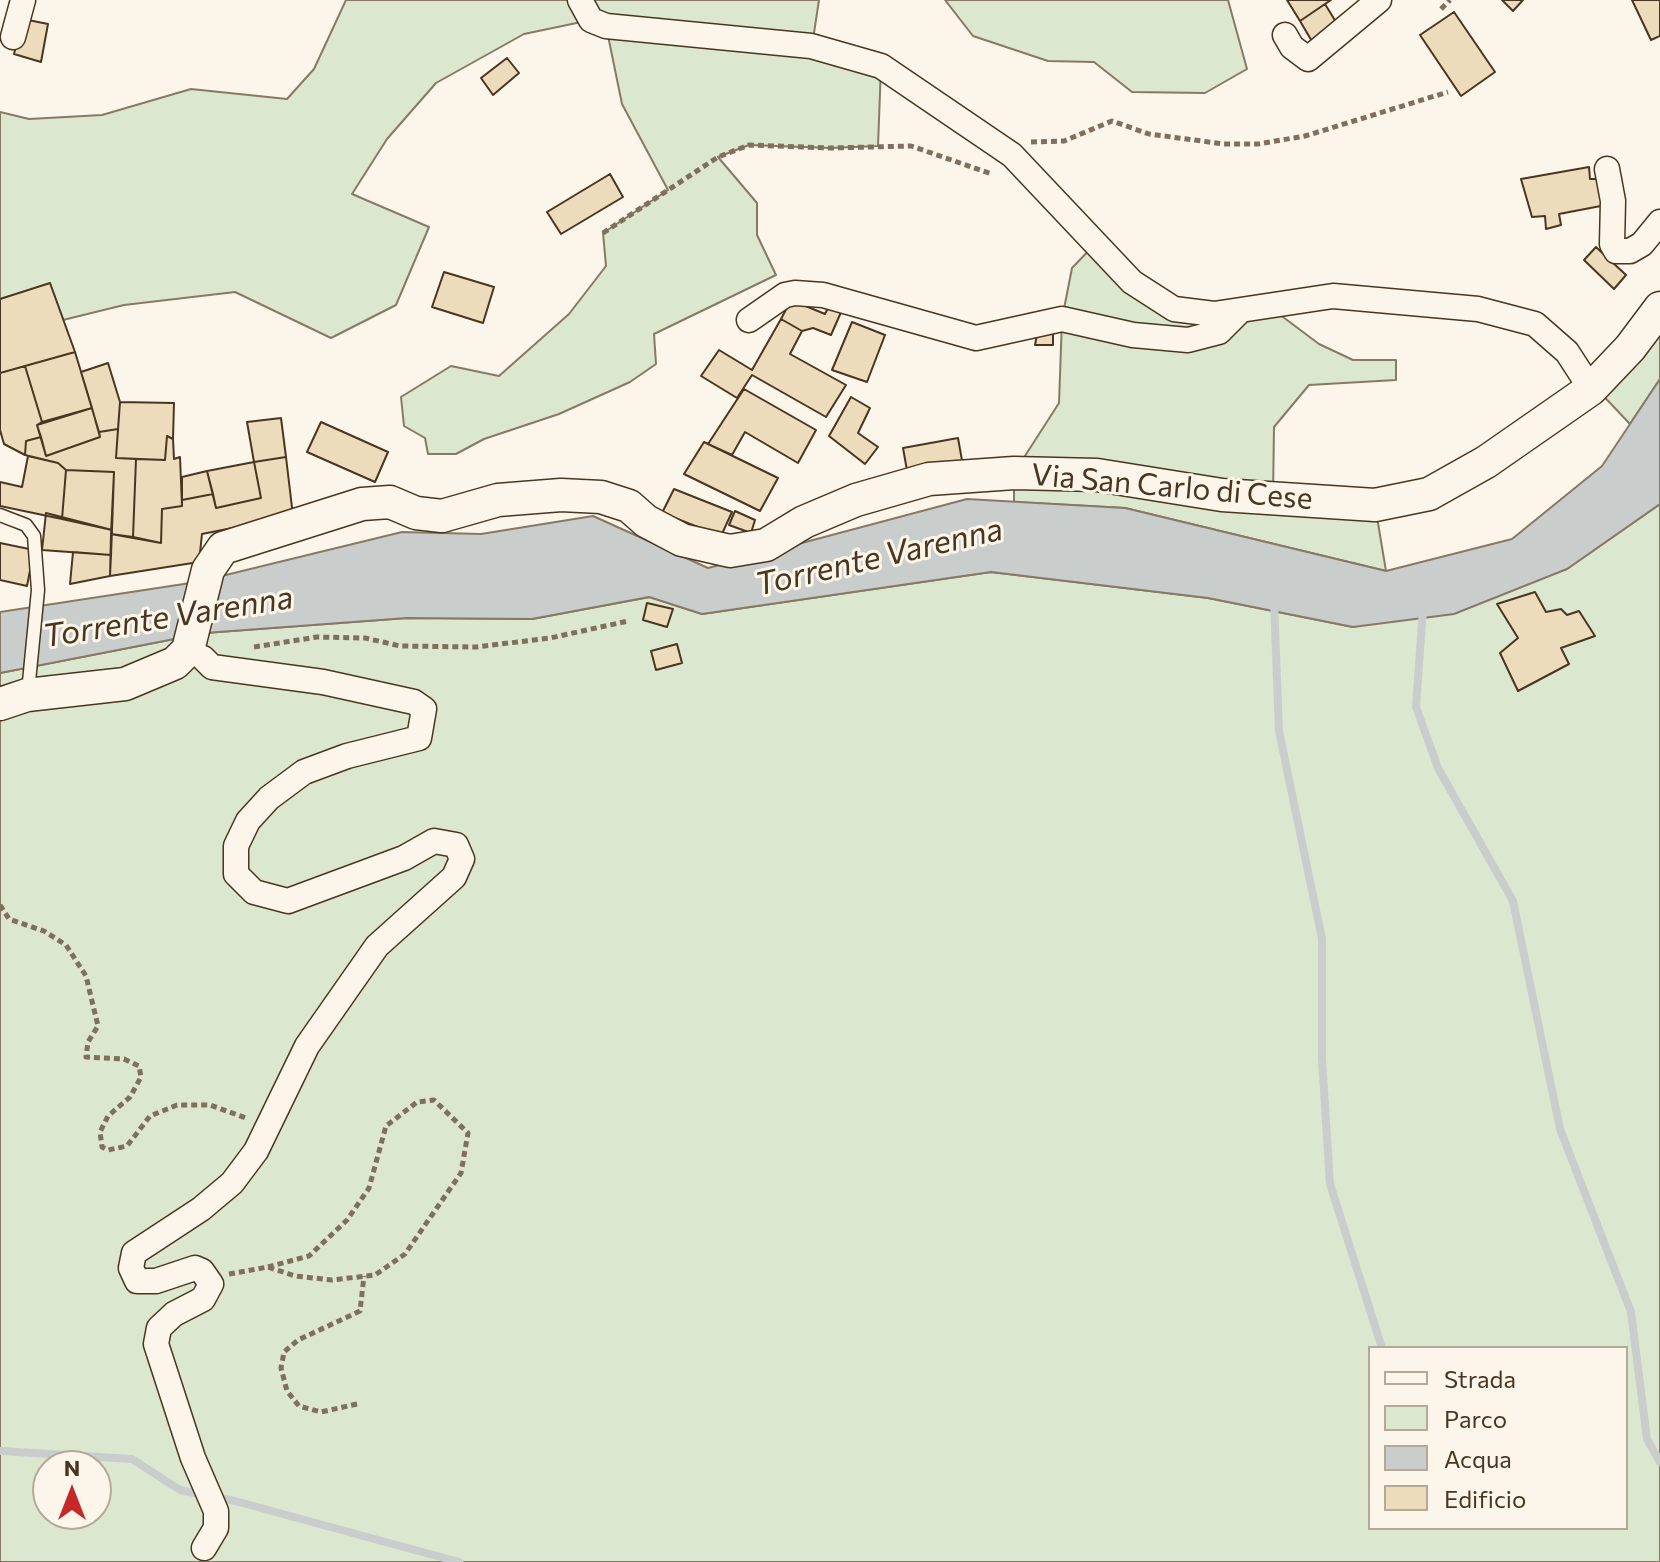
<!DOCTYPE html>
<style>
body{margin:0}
#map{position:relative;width:1660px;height:1562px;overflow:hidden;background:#fbf6e9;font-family:Commissioner,sans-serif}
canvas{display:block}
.legend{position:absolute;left:1368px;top:1346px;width:260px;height:184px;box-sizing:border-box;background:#fbf6e9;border:2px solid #b4a999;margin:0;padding:10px 14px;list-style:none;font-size:24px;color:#4a3520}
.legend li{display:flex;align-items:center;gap:16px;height:40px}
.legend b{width:40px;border:2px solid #b4a999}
.north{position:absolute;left:32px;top:1450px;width:80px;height:80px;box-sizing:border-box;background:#fbf6e9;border:2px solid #b4a999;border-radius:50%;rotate:0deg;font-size:22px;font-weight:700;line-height:32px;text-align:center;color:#4a3520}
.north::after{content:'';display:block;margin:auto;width:28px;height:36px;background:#c62828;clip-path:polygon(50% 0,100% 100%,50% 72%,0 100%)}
</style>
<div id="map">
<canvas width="1660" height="1562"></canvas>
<ul class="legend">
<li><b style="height:10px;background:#fbf6e9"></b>Strada</li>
<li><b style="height:22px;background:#dce7d0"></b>Parco</li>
<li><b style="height:22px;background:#c9cecd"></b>Acqua</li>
<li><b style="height:22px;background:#ecdcbc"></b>Edificio</li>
</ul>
<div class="north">N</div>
</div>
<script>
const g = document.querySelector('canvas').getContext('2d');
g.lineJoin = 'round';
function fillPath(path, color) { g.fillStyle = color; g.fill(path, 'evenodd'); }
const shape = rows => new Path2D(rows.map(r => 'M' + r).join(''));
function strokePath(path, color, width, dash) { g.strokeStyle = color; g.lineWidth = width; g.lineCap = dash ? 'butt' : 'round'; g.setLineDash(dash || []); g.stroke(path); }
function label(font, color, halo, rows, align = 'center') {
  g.font = font + ' Commissioner,sans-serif'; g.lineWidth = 6; g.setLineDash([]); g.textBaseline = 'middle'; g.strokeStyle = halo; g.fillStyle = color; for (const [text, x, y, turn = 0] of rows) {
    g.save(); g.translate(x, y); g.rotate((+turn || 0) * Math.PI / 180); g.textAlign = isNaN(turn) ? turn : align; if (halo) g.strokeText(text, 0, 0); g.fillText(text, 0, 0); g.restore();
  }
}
const green = shape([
 [346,0,819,0,812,46,881,66,878,146,830,148,749,145,718,157,757,203,757,235,776,275,654,334,656,364,630,382,559,414,484,439,456,454,428,454,425,438,404,426,401,397,451,366,499,376,569,314,606,266,603,233,668,190,622,104,606,26,591,20,524,34,436,83,387,139,352,194,429,227,396,305,331,338,235,292,124,305,63,320,50,284,0,299,0,112,29,119,102,115,191,89,287,99,314,69,346,0],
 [945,0,1228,0,1247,69,1205,93,1132,92,1094,62,1048,61,973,36,945,0],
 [1096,243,1174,309,1267,305,1319,344,1353,360,1396,360,1396,380,1309,385,1274,427,1273,497,1375,505,1386,571,1125,508,1014,502,1014,473,1059,403,1062,319,1072,268,1096,243],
 [1660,308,1660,379,1630,424,1594,386,1660,308],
 [1660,504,1660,1562,0,1562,0,673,205,633,407,618,532,619,650,597,702,614,991,572,1208,598,1353,627,1567,569,1660,504],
 [1370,1348,1626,1348,1626,1528,1370,1528,1370,1348],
 [48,1466,96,1466,96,1514,48,1514,48,1466]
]);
fillPath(green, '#dce7d0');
strokePath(green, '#887966', 2);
const water = shape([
 [1660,379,1660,504,1567,569,1454,614,1353,627,1208,598,991,572,702,614,649,597,532,619,407,618,205,633,0,673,0,612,197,582,402,532,481,534,593,516,708,568,967,499,1125,508,1386,571,1512,539,1602,466,1660,379]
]);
fillPath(water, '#c9cecd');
strokePath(water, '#887966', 2);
strokePath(shape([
 [1274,602,1279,731,1322,939,1322,1059,1330,1184,1382,1348],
 [1423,609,1416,707,1438,768,1513,901,1560,1129,1631,1312,1647,1439,1660,1462],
 [0,1451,132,1459,180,1490,235,1501,459,1562]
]), '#c9cecd', 8);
const building = shape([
 [1287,0,1331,0,1300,21,1287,0],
 [1502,0,1523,0,1513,11,1502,0],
 [1632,0,1660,0,1660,36,1651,40,1632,0],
 [1325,4,1339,27,1313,43,1300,21,1325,4],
 [1454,12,1495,72,1461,96,1420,35,1454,12],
 [23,19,48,24,41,62,14,54,23,19],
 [507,58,519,73,493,95,481,78,507,58],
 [1589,167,1590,179,1602,179,1606,205,1559,214,1561,225,1546,229,1545,216,1532,217,1521,179,1589,167],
 [610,174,623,197,561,234,547,212,610,174],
 [1596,247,1626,275,1614,289,1584,260,1596,247],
 [444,272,494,287,483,323,432,307,444,272],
 [50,283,75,352,0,373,0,299,50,283],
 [791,300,825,314,830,304,842,310,831,335,813,328,802,331,781,319,791,300],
 [781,319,802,331,790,354,846,385,826,417,752,375,737,398,701,376,719,350,752,370,781,319],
 [852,322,885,335,867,382,832,370,852,322],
 [1038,329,1053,329,1053,345,1035,345,1038,329],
 [75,352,92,408,42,422,25,366,75,352],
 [108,363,120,402,118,429,99,432,81,372,108,363],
 [25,366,42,422,37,425,41,437,26,441,25,455,4,444,0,430,0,373,25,366],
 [744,389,816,430,798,463,745,432,732,455,708,444,744,389],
 [851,397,870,408,858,433,878,447,865,464,829,436,851,397],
 [120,402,174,403,173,439,167,436,165,460,116,458,120,402],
 [92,408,100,437,46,456,37,425,92,408],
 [281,418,286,457,254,462,247,422,281,418],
 [321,422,388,452,375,482,307,452,321,422],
 [118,429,116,458,136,459,133,537,111,534,114,472,66,470,58,463,25,455,26,441,41,437,46,456,100,437,99,432,118,429],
 [167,436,173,439,174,459,180,457,182,506,162,509,161,543,133,537,136,459,165,460,167,436],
 [958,438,963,466,908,476,903,448,958,438],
 [704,442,778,478,760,511,684,474,704,442],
 [28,456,58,463,66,470,62,519,0,506,0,482,22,487,28,456],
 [286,457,293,516,202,534,199,562,110,576,111,534,161,543,162,509,182,506,182,500,213,494,216,508,261,498,254,462,286,457],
 [254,462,261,498,216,508,207,471,254,462],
 [66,470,114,472,112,530,62,519,66,470],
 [207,471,213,494,182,500,182,477,207,471],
 [674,489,732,512,721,536,662,513,674,489],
 [735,511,755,520,751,533,729,525,735,511],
 [46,513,112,530,111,555,42,550,46,513],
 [0,543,34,550,27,586,0,580,0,543],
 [73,552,111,555,110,576,70,584,73,552],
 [1535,592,1546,612,1561,609,1567,615,1579,611,1595,636,1561,648,1569,664,1518,691,1500,653,1518,638,1497,604,1535,592],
 [647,603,673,609,667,627,643,620,647,603],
 [677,644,682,663,656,670,651,651,677,644]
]);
fillPath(building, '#ecdcbc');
strokePath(building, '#4a3520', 2);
const lane = shape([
 [0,515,26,525,34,536,38,590,28,692]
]);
const street = shape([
 [580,0,591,20,606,26,811,46,881,66,1012,155,1132,282,1174,309,1214,314,1333,296,1478,309,1535,324,1567,352,1591,389],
 [1285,35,1292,47,1308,59,1379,0],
 [13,37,23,0],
 [1607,169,1613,201,1612,244,1616,251,1630,251,1642,244,1660,222],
 [749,320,785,295,795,293,823,295,976,338,1062,319,1133,335,1188,340,1219,332,1240,311],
 [203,658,212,667,323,682,414,702,424,709,419,738,347,756,304,772,269,798,248,821,236,846,236,874,254,892,288,901,404,858,434,841,456,845,462,859,454,877,377,946,307,1046,256,1151,232,1183,201,1209,134,1253,131,1268,137,1281,156,1281,195,1268,202,1271,211,1284,203,1299,174,1314,159,1328,156,1344,193,1458,216,1511,216,1528,204,1548]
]);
const secondary = shape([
 [0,704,27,695,125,684,175,663,188,650,208,570,223,548,362,504,390,502,416,513,442,516,498,500,561,495,601,497,629,506,646,521,682,540,730,551,766,545,804,522,856,500,929,479,1014,473,1097,475,1222,495,1375,505,1429,494,1486,462,1591,389,1630,348,1660,308]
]);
strokePath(lane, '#4a3520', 15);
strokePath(street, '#4a3520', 27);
strokePath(secondary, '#4a3520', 35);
strokePath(shape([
 [1441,9,1450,0],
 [1031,142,1064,141,1112,121,1149,134,1224,144,1258,144,1305,136,1448,92],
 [603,233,718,157,749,145,830,148,911,146,992,174],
 [254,647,317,637,365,638,400,646,476,647,550,638,628,621],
 [0,905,9,919,44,931,66,945,86,976,98,1026,88,1042,86,1057,124,1059,139,1066,141,1077,130,1097,108,1116,100,1132,102,1147,108,1150,127,1146,150,1116,177,1105,210,1105,246,1118],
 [229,1274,268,1267,295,1276,332,1280,375,1275,405,1254,461,1173,468,1133,434,1100,417,1102,386,1126,369,1188,347,1220,309,1256,268,1267],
 [357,1404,321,1412,299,1406,287,1391,281,1368,284,1352,298,1340,360,1311,364,1276]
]), '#7f6f5c', 5, [6, 4]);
strokePath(lane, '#fbf6e9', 12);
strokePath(street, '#fbf6e9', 24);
strokePath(secondary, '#fbf6e9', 32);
label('30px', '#4a3520', '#fbf6e9', [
 ["Via San Carlo di Cese",1172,487,5]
]);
label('italic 32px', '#4a3520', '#fbf6e9', [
 ["Torrente Varenna",879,557,-13],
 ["Torrente Varenna",168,617,-9]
]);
</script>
